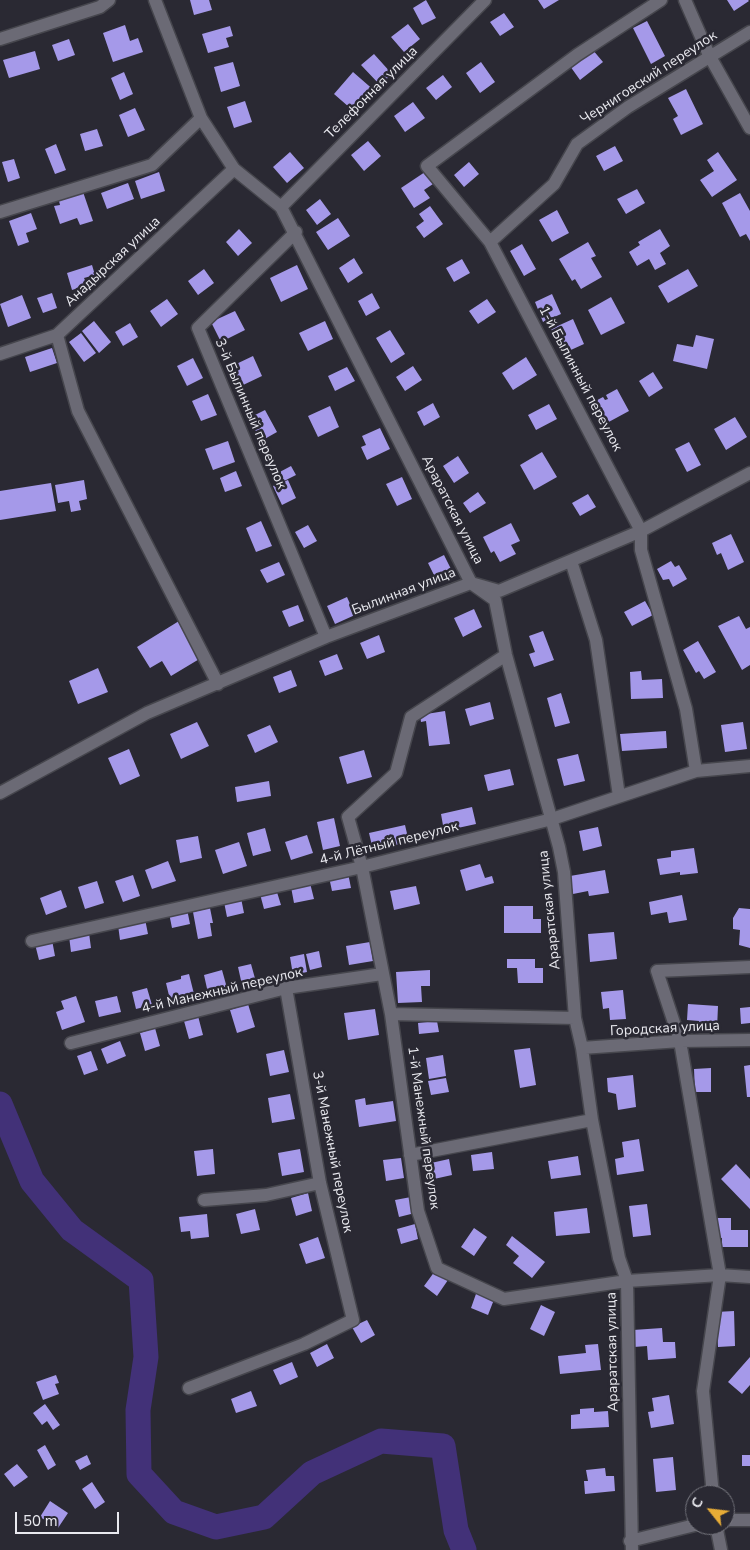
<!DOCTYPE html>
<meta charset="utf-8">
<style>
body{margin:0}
#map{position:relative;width:750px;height:1550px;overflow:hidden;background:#2a2933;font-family:"Nunito Sans",sans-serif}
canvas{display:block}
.north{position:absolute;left:685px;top:1485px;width:50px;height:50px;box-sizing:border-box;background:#2a2933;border:1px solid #76767e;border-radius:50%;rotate:299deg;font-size:14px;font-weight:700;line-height:20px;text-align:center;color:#e9e9ef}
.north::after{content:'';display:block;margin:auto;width:18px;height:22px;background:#e7ac36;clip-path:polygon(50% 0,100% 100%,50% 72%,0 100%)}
.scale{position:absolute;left:15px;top:1512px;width:104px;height:22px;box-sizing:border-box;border:2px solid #e9e9ef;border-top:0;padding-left:6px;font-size:15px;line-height:18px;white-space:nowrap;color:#e9e9ef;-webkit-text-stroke:4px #2a2933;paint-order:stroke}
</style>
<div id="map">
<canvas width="750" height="1550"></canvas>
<div class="north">С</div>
<div class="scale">50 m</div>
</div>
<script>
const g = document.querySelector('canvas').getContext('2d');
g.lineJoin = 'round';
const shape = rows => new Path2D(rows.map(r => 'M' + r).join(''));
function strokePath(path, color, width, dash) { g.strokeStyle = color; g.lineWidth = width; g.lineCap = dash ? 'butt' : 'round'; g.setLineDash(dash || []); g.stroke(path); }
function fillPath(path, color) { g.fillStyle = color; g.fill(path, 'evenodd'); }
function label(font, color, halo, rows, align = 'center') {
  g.font = font + ' "Nunito Sans",sans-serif'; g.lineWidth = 5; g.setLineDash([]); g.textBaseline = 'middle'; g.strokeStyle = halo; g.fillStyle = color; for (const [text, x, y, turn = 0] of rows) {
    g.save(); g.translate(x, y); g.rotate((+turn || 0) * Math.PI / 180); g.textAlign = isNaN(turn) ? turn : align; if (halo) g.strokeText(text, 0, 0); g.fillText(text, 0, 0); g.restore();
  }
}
strokePath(shape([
 [0,1104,32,1181,72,1230,141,1280,146,1357,138,1410,139,1474,174,1512,216,1527,264,1517,312,1473,381,1441,443,1446,456,1530,464,1550]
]), '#423178', 25);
fillPath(shape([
 [190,0,209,0,212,10,194,15],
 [426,0,436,18,422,25,413,8],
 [538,0,559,0,544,9],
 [727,0,748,0,749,1,734,11],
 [504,13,514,27,500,36,490,22],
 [647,21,665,56,651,64,633,28],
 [408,24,420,39,404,52,391,37],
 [125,25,130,41,138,38,143,52,113,62,103,33],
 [230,26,233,36,226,38,229,47,208,53,202,34],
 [69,39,75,55,58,61,52,45],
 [592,49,603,62,580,80,570,66],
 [35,51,40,69,9,78,3,60],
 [374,54,392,74,380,85,361,65],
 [233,62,240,86,221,92,214,67],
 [481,62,495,82,480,93,466,73],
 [124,72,133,94,120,100,111,78],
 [353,72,376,92,357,114,334,94],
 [443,75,452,87,436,100,426,88],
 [686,89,703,124,681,135,673,119,678,116,668,98],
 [245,101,252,122,234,128,227,107],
 [413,102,425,118,405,132,394,116],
 [135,108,145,130,128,137,119,115],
 [97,129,103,146,85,151,80,134],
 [368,141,381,156,364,171,351,155],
 [56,144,66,170,55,174,45,149],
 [615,146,623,161,604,171,596,156],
 [290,152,304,168,287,183,273,167],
 [718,152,737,180,712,197,700,180,714,171,707,160],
 [14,159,20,178,8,182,2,162],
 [469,162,479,174,464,187,454,175],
 [159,172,165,191,141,199,135,181],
 [425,172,433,184,424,190,430,198,414,208,401,188],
 [128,183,134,199,107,209,101,193],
 [82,189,93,221,80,225,77,218,60,224,54,206,60,205,58,197],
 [637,189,645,203,626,214,617,199],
 [740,193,750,211,750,241,746,234,740,237,722,203],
 [320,199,331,214,317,225,306,210],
 [430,206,443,224,424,238,416,227,424,221,419,214],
 [557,210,569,233,552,242,539,220],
 [31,213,37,229,26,233,29,242,18,246,9,221],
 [338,218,350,236,328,250,316,232],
 [239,229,252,243,238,256,226,242],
 [660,229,670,246,660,253,666,264,655,270,649,259,637,266,629,252,640,245,638,242],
 [588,242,596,256,591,258,602,277,581,289,575,279,572,281,559,259],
 [522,244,536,269,524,276,510,251],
 [354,258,363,273,348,283,339,268],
 [462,259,470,273,454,282,446,268],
 [92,265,95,275,84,278,87,285,72,290,67,273],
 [297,265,308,289,281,302,270,278],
 [204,269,214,283,198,295,188,281],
 [688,269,698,286,668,303,658,286],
 [52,293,57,308,43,313,37,298],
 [372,293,380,308,366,316,358,301],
 [552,294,561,314,543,322,535,302],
 [22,295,31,318,8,327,0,304],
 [611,297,625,323,601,335,588,310],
 [167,299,178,314,161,327,150,311],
 [487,299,496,312,478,324,469,311],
 [235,311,245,330,221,342,211,322],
 [573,319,584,344,562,354,551,329],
 [94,321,111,342,99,353,82,331],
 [325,321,333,339,308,351,299,333],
 [130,323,138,337,123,346,115,332],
 [390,330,405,354,391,363,376,338],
 [81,333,96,353,84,362,69,342],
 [696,335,714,339,707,369,673,361,677,344,693,347],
 [52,348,57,363,30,372,25,357],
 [253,356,262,376,241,386,232,366],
 [526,357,537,375,513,390,502,373],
 [193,358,203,378,187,386,177,366],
 [413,366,422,380,405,391,396,377],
 [347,367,355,381,335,391,328,376],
 [653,372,663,388,649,397,639,381],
 [617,389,629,411,605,424,599,413,594,416,588,405,603,397,605,400,608,399,606,395],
 [208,394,217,415,201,421,192,401],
 [433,403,440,417,424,426,417,412],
 [549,404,557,419,536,430,528,415],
 [330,406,339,427,318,437,308,416],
 [265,410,277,432,261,441,249,418],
 [735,417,747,437,726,450,714,429],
 [380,428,390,449,367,460,361,447,366,445,362,436],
 [228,441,235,462,213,470,205,449],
 [689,442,701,465,687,472,675,449],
 [542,452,557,477,534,490,520,465],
 [458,456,469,473,454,483,443,466],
 [291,466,296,475,280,483,276,474],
 [236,471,242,486,225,492,220,478],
 [402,477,412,499,397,506,386,484],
 [84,480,87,499,79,501,81,510,71,512,69,501,58,503,55,485],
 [288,480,296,498,282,505,273,486],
 [51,483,56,511,0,520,0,491],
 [478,492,486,503,470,513,463,503],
 [588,494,596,507,580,516,572,503],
 [261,521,272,546,256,552,246,528],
 [511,523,520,541,511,545,516,554,500,562,494,551,491,553,483,537],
 [308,525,317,541,304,548,295,532],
 [731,534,744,562,728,570,721,553,717,555,712,543],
 [444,555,451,569,435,577,428,563],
 [671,561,675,567,679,565,687,579,673,587,669,579,663,580,657,569],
 [279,562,285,575,267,583,260,570],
 [347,597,355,615,335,624,327,606],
 [645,601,653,615,632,626,624,612],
 [298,605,304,621,289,627,282,611],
 [474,609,482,627,463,637,454,618],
 [739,616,746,629,750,627,750,665,742,670,718,626],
 [179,621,201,658,171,676,162,661,150,668,137,647],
 [543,631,554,660,534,667,529,654,535,652,529,636],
 [379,635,385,652,367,659,360,643],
 [698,641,716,672,704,679,699,671,696,673,683,650],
 [337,654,343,669,325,676,319,661],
 [98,668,108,692,78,704,69,681],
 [291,670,297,686,279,693,273,677],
 [641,671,642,680,662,679,663,698,631,699,630,672],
 [561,693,570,723,555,727,547,698],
 [490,702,494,719,470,726,465,709],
 [445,711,450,744,429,746,426,721,421,722,420,715],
 [197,722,209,746,181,759,170,734],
 [743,722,747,749,725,752,721,725],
 [270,725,278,742,255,753,247,735],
 [666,731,667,748,622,751,620,734],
 [129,749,140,776,120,785,108,758],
 [364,750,372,777,347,784,339,757],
 [578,754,585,781,564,786,557,759],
 [510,769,514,785,488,791,484,775],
 [269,781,271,796,237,802,235,787],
 [472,807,476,824,444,831,441,814],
 [334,818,340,846,323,850,317,822],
 [405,825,409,842,373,850,369,833],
 [598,827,602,846,583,851,579,831],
 [265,828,271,851,253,856,247,833],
 [307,835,313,853,291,860,285,842],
 [198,836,202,858,180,863,176,840],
 [239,842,247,866,223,874,215,850],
 [694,848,698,873,680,875,680,872,660,875,657,859,671,857,671,851],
 [168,861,176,881,152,889,145,870],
 [480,864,485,878,492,876,494,883,466,891,460,870],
 [605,870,609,893,589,896,588,891,573,894,570,876],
 [348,873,351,888,332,891,329,877],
 [133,875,140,896,123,902,115,881],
 [97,881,104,903,85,909,78,887],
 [310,883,314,899,294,903,291,887],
 [416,886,420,904,394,910,390,891],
 [276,889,281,905,264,909,260,894],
 [61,890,67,907,46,915,40,898],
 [682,895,687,920,669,923,667,912,651,915,649,902],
 [241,898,244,913,227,917,224,902],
 [504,906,533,906,533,919,541,919,541,933,504,933],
 [210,908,213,923,210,923,212,936,198,939,193,912],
 [739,908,750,909,750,948,739,945,740,930,733,929,733,918],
 [187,909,190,924,172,928,169,913],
 [145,919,148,934,120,940,118,925],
 [614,932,617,959,590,962,588,934],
 [89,933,91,948,71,952,69,936],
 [52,940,55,956,39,960,35,944],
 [370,942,373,961,349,965,346,946],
 [319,951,322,967,310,970,306,954],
 [304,954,307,972,293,975,290,957],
 [507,959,535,959,535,968,543,968,543,983,518,983,517,968,507,968],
 [251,964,256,982,242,985,238,967],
 [222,970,227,988,208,993,204,975],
 [430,970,430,986,421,986,422,1002,398,1003,396,972],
 [189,974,195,998,171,1004,166,983,181,979,181,976],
 [147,988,152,1005,136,1009,132,992],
 [623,990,626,1019,610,1020,609,1008,603,1009,601,992],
 [76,996,85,1022,62,1030,56,1012,64,1009,61,1001],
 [117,996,121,1012,99,1017,95,1001],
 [248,1004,255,1027,237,1033,230,1010],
 [688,1004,718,1006,717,1029,699,1028,699,1021,687,1020],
 [750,1007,750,1023,741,1024,740,1008],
 [375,1009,379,1035,348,1040,344,1013],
 [198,1016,203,1035,189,1039,184,1021],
 [437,1021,439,1032,419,1034,418,1023],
 [155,1028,160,1046,145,1051,140,1033],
 [120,1041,126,1056,107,1064,101,1049],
 [530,1048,536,1085,520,1088,514,1050],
 [284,1050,289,1072,270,1076,266,1054],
 [91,1051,98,1070,84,1075,77,1056],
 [443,1055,446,1076,429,1079,426,1058],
 [750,1065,750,1097,747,1097,744,1066],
 [711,1068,711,1092,695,1092,694,1069],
 [633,1075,636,1107,618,1110,616,1094,608,1092,607,1078],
 [446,1078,449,1092,431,1095,428,1081],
 [290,1094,295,1119,272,1123,268,1098],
 [365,1098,366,1105,393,1101,396,1121,359,1127,355,1100],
 [639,1139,644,1171,617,1175,615,1159,624,1157,622,1142],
 [213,1149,215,1174,197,1176,194,1151],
 [300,1149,304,1172,282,1176,278,1153],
 [492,1152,494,1169,473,1171,471,1155],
 [578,1156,581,1175,551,1179,548,1161],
 [401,1158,404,1178,386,1181,383,1160],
 [449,1159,452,1175,434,1179,431,1163],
 [736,1164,750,1179,750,1209,721,1179],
 [308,1193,312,1211,296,1216,291,1198],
 [411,1197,415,1213,399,1217,395,1200],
 [647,1204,651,1235,633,1237,629,1206],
 [587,1208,590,1233,556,1236,554,1212],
 [255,1209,260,1230,241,1234,236,1214],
 [207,1214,209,1237,191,1239,190,1231,181,1232,179,1217],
 [717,1218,731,1218,731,1230,748,1230,748,1247,722,1247,722,1238,717,1238],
 [415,1224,418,1239,401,1244,397,1229],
 [474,1228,487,1237,474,1256,461,1247],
 [512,1236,545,1262,532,1278,513,1263,519,1256,506,1245],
 [318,1237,325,1258,306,1264,299,1244],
 [435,1271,448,1280,437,1296,424,1286],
 [477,1291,495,1297,488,1315,471,1308],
 [541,1305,555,1312,544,1336,530,1329],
 [734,1311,735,1346,718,1347,716,1312],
 [367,1320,375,1335,361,1343,352,1327],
 [662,1328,663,1342,675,1342,676,1358,648,1360,647,1346,634,1347,633,1330],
 [327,1344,334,1358,317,1367,310,1353],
 [598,1344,601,1370,560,1374,558,1356,586,1353,585,1345],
 [750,1357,750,1385,742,1394,728,1382],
 [292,1362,298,1377,280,1385,273,1370],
 [56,1375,59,1383,55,1384,59,1394,43,1400,36,1382],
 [251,1391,257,1406,236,1413,231,1399],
 [669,1395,674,1424,651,1428,648,1412,654,1411,652,1398],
 [45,1404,60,1425,53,1430,47,1421,42,1425,33,1413],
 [594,1408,594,1412,608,1411,609,1427,571,1429,571,1415,580,1414,580,1409],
 [45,1445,56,1465,48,1470,37,1450],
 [87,1455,91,1464,80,1470,75,1461],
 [742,1455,750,1455,750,1466,742,1466],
 [673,1457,676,1490,656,1492,653,1459],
 [17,1464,28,1477,14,1487,4,1474],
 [605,1468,606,1476,614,1476,615,1491,585,1494,584,1481,588,1481,586,1470],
 [92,1482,105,1502,95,1509,82,1489],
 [50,1501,68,1513,58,1528,40,1517]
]), '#a599e9');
const street = shape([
 [155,0,201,118,234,169,281,207,471,583,495,600,506,655,559,847,564,872,575,1018,582,1048,592,1120,619,1258,627,1281,632,1550],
 [661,0,577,55,427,166,490,242,641,531,641,550,686,709,696,771],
 [685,0,709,55,750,128],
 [0,39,100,7,109,0],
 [281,207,485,0],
 [0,212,152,165,201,118],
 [296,232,198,328,326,637],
 [490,242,554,184,577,144,628,107,750,32],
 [57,335,78,411,218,684],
 [0,354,57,335,234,169],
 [571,561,596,640,619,796],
 [506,655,411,717,396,773,348,817,362,867,391,1014,418,1211,437,1268,504,1299,627,1281,720,1275,750,1277],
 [0,793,147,713,326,637,471,583,499,591,641,531,750,473],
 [32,941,362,867,552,819,696,771,750,766],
 [391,1014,575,1018],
 [71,1043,286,988,382,974],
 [582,1048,680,1041,750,1040],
 [410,1155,592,1120],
 [204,1200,266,1195,320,1183],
 [189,1388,304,1344,353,1320,320,1183,286,988],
 [713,1495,703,1391,720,1275,680,1041,657,971,750,967],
 [725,1520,750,1520],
 [716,1525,721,1550],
 [630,1541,695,1525]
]);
strokePath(street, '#46464d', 15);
strokePath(street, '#6b6a75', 12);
label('14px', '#e9e9ef', '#2a2933', [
 ["Черниговский переулок",649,78,-33],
 ["Телефонная улица",372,93,-45],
 ["Анадырская улица",113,262,-43],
 ["1-й Былинный переулок",580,379,62],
 ["3-й Былинный переулок",250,414,67],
 ["Араратская улица",452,510,63],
 ["Былинная улица",404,592,-21],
 ["4-й Лётный переулок",389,844,-14],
 ["Араратская улица",550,910,-96],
 ["4-й Манежный переулок",222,991,-13],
 ["Городская улица",665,1029,-3],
 ["1-й Манежный переулок",423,1128,82],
 ["3-й Манежный переулок",332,1152,79],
 ["Араратская улица",613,1352,-91]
]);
</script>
